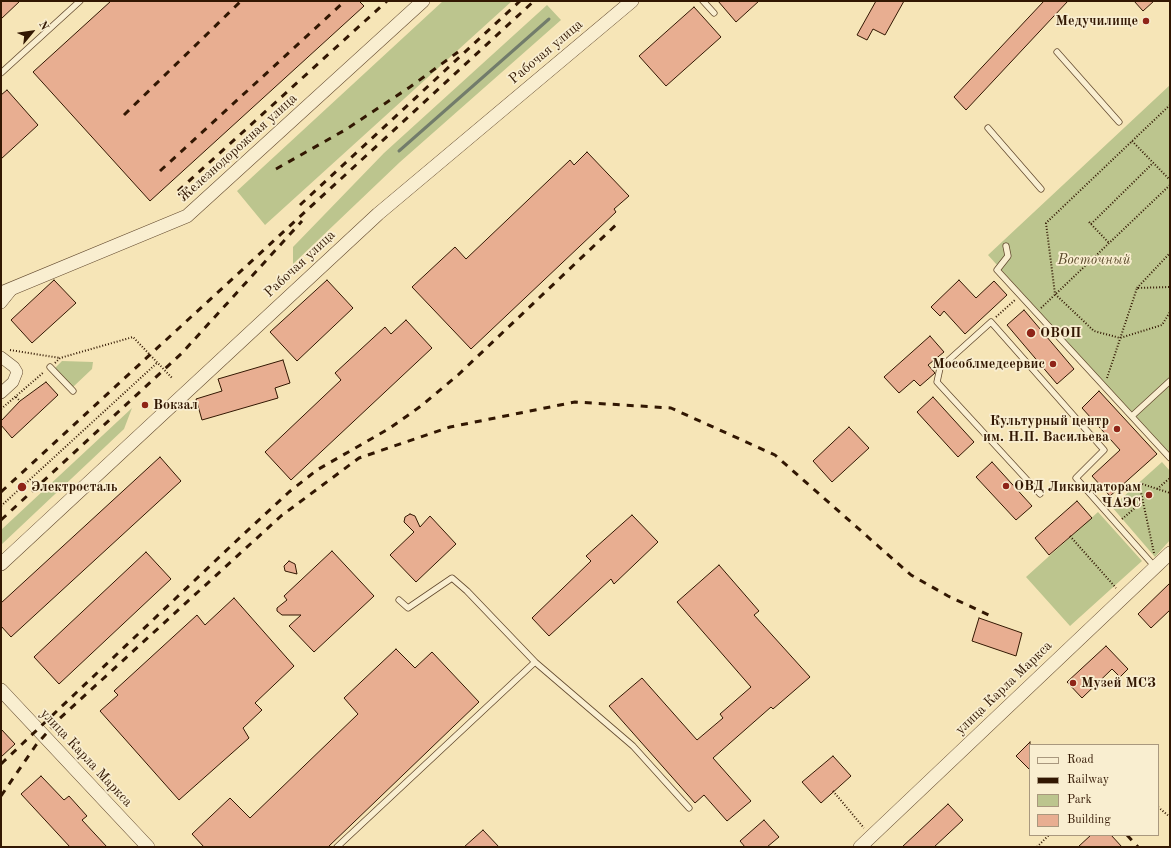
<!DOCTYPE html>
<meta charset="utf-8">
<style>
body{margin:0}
#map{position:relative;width:1171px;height:848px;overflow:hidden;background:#f6e5b7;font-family:"Old Standard TT",serif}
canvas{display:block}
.frame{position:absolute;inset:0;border:2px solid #321702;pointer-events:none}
.legend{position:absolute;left:1029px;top:744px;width:130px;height:92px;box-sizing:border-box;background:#f9eed0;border:1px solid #a9987e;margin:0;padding:5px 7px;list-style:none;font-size:12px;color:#321702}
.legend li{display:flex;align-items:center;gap:8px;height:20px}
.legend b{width:20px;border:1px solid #a9987e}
.north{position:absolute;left:12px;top:12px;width:40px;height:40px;-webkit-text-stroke:3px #f9eed0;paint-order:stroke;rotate:61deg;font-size:11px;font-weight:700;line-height:16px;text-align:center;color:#321702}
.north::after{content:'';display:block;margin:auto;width:14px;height:18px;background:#321702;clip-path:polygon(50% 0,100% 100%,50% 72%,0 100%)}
</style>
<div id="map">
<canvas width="1171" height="848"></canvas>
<div class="frame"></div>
<ul class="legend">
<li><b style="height:5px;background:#f9eed0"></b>Road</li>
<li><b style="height:5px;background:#321702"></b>Railway</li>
<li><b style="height:11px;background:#bcc58e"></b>Park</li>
<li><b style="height:11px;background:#e8ae91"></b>Building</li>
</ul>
<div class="north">N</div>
</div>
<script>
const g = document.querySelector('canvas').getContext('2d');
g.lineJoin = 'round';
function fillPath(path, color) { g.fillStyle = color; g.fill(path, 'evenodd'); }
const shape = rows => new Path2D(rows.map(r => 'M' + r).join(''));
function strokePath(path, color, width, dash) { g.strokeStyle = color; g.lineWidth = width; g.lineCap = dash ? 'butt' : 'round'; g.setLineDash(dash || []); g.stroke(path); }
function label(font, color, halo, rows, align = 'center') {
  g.font = font + ' "Old Standard TT",serif'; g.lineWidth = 3.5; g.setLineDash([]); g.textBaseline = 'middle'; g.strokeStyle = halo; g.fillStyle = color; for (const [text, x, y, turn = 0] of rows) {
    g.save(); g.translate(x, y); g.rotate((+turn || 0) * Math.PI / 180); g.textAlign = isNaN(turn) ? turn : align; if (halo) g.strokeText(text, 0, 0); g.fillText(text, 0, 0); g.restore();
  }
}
fillPath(shape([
 [443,1,512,1,265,225,237,191],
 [547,5,561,20,400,162,293,264,293,247,384,153],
 [1170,85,1170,457,988,255],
 [62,361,93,362,92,369,73,387,55,368],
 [132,408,124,429,1,545,1,530],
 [1162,462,1170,471,1170,540,1155,557,1112,507],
 [1098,512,1142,561,1070,626,1026,577]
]), '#bcc58e');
strokePath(shape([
 [399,151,549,19]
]), '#727c6b', 3);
const building = shape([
 [1,1,20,1,1,19,1,1],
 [111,1,359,1,364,6,150,201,33,72,111,1],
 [718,1,759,1,736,22,718,1],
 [876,1,904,1,885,35,873,29,867,40,857,35,876,1],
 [1044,1,1068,1,966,110,954,97,1044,1],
 [1134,1,1154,1,1143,11,1134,1],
 [694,7,721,37,666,86,639,56,694,7],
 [7,90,38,125,1,159,1,95,7,90],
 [587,152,629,196,614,209,616,212,471,349,412,287,455,247,466,259,570,160,574,165,587,152],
 [54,280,76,303,32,343,11,320,54,280],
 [327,280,353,308,297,361,270,332,327,280],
 [959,280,976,298,994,281,1007,295,965,334,944,311,940,316,931,307,959,280],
 [1024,310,1074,369,1057,384,1007,325,1024,310],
 [406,320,432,348,291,480,265,452,341,380,335,373,385,327,391,334,406,320],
 [930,336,944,352,928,365,935,373,920,386,914,380,899,393,884,377,930,336],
 [283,360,290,383,275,388,278,398,202,420,196,399,222,391,218,379,283,360],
 [46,382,58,395,12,438,1,425,1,421,20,401,46,382],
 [1099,391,1157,454,1110,496,1092,476,1120,450,1082,408,1099,391],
 [933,397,974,442,958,457,917,412,933,397],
 [849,427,869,448,832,482,813,461,849,427],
 [160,457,181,481,11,637,1,626,1,603,160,457],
 [992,462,1032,506,1016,520,976,477,992,462],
 [1077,501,1092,518,1049,555,1035,538,1077,501],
 [410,514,415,516,420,527,430,516,456,544,416,582,390,555,414,532,404,522,405,517,410,514],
 [632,515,658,542,614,584,611,579,549,636,532,618,591,561,586,556,632,515],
 [332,551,374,596,314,652,289,626,301,615,282,615,277,611,277,608,287,600,284,596,332,551],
 [146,552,171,579,59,684,34,657,146,552],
 [289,561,295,564,297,574,285,571,284,566,289,561],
 [719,565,759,611,754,615,810,677,773,709,771,707,713,758,751,801,727,821,704,795,695,803,609,706,642,678,697,740,723,718,720,714,751,687,677,602,719,565],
 [1170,583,1170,610,1151,628,1138,614,1170,583],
 [234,598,294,666,255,703,262,710,243,728,249,738,179,800,100,711,118,695,114,691,197,615,205,625,234,598],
 [979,618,1022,633,1016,656,972,641,979,618],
 [1106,646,1128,669,1120,677,1112,669,1082,698,1067,682,1106,646],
 [396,649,415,668,432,652,479,702,328,847,204,847,192,834,230,798,250,818,358,714,344,698,396,649],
 [1,729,15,744,1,757,1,729],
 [1030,742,1030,770,1016,756,1030,742],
 [833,756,851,776,821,803,802,782,833,756],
 [41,776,64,800,69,796,87,816,82,820,107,847,70,847,21,794,41,776],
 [948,804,963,820,934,847,902,847,948,804],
 [764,820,779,837,767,847,745,847,740,841,764,820],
 [483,830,499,847,464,847,483,830],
 [1091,835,1111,835,1122,847,1078,847,1091,835]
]);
fillPath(building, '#e8ae91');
strokePath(building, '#321702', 1);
const service = shape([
 [703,1,714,13],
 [1057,52,1119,122],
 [1,73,80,1],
 [988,128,1041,189],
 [1006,246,1008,256,997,270,1170,458],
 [50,367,73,391],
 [1132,416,1170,381],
 [1040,494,937,382,940,368,991,322,1104,450,1076,478,1155,567],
 [399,600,408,608,452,578,467,591,535,662],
 [337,847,535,662,633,746,689,808]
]);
const minor = shape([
 [1,303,13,288],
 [1,357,14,367,17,372,13,382,1,393]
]);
const tertiary = shape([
 [1,293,187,216,423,1],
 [1,564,378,214,632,1],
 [1,690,148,847],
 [860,847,1170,553]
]);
strokePath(service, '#634a2f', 7);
strokePath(minor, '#634a2f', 12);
strokePath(tertiary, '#634a2f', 14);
strokePath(shape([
 [1170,105,1046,223,1055,294,1094,331,1120,338,1162,325,1170,312],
 [1132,141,1170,180],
 [1089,222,1109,243],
 [1091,224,1153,163],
 [1137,288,1170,253],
 [1041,308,1170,185],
 [996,317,1015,300],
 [10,350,60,358],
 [55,363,60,358,133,337,173,379],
 [1107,378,1137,288,1170,287],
 [16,397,20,401],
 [1,409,44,372],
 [1157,489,1170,478],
 [1,506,158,362],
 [1122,519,1142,502],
 [1070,536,1116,588],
 [1154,553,1139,483,1170,493],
 [833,791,864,828],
 [1158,807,1170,817],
 [1037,847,1049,835]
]), '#321702', 2, [1, 2]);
strokePath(service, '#f9eed0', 5.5);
strokePath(minor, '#f9eed0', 11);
strokePath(tertiary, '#f9eed0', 13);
strokePath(shape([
 [124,115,241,1],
 [276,169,345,130,410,87,458,52],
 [160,171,345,1],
 [178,191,387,1],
 [300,205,520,1],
 [1,492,534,1],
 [1,520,182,353,302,221],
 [1,764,232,545,289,492,317,470,390,428,421,406,458,375,619,222],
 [1,796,36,745,59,719,281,516,359,458,450,427,575,402,671,408,775,455,911,575,948,596,993,617],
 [1127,835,1138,847]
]), '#321702', 3, [7, 7]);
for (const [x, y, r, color] of [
 [1146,21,4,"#8f2418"],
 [1031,333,5,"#8f2418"],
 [1053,364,4,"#8f2418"],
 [145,405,4,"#8f2418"],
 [1117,429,4,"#8f2418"],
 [1006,486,4,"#8f2418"],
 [22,487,5,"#8f2418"],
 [1149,495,4,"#8f2418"],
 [1073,683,4,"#8f2418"]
]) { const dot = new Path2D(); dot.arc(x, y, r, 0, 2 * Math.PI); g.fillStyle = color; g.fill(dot); strokePath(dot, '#f9eed0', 1.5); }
label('bold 14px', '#321702', '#f9eed0', [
 ["Медучилище",1138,21,"right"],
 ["ОВОП",1040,333],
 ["Мособлмедсервис",1045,364,"right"],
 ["Вокзал",153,405],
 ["Культурный центр",1109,421,"right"],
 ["им. Н.П. Васильева",1109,437,"right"],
 ["ОВД",1014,486],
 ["Электросталь",31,487],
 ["Ликвидаторам",1141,487,"right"],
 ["ЧАЭС",1141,503,"right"],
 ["Музей МСЗ",1081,683]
], 'left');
label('14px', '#321702', '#f9eed0', [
 ["Рабочая улица",546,52,-40],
 ["Железнодорожная улица",238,148,-42],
 ["Рабочая улица",300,264,-43],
 ["улица Карла Маркса",1004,688,-44],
 ["улица Карла Маркса",86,758,47]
]);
label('italic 14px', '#5b4b2c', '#f9eed0', [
 ["Восточный",1094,260]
]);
</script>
